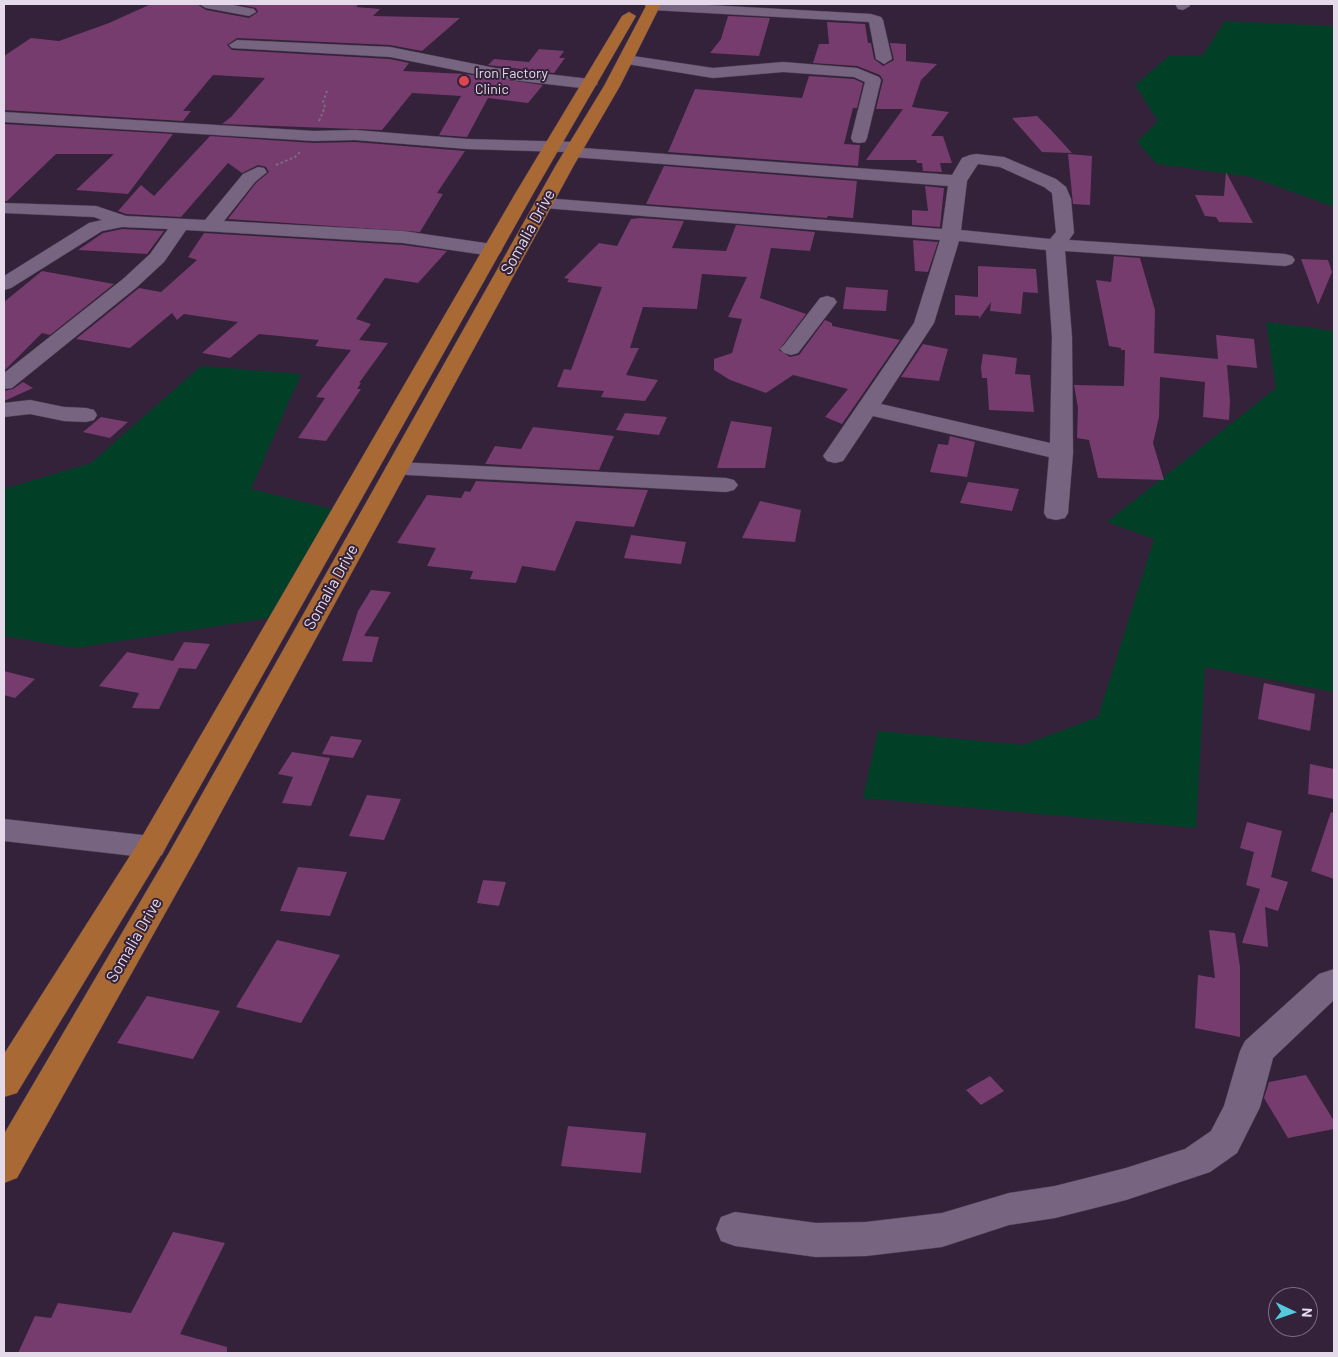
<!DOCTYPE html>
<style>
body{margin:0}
#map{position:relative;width:1338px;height:1357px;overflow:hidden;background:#33223a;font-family:Barlow,sans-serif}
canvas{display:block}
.frame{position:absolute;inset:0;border:5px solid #e5daea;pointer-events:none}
.north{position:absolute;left:1268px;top:1287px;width:50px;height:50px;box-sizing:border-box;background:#33223a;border:1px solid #7a6c80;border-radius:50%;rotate:93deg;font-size:14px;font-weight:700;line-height:20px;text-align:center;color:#e5daea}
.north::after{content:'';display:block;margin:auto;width:18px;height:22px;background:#54cade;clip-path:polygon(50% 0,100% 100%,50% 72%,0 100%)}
</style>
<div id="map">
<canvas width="1338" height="1357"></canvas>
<div class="frame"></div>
<div class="north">N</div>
</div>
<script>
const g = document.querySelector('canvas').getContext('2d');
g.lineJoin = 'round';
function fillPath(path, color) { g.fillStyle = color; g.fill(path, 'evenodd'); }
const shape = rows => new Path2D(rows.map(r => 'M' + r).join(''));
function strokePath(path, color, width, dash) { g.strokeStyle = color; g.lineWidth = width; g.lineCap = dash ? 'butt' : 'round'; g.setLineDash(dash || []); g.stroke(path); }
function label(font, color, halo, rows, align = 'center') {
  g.font = font + ' Barlow,sans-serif'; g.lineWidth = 4; g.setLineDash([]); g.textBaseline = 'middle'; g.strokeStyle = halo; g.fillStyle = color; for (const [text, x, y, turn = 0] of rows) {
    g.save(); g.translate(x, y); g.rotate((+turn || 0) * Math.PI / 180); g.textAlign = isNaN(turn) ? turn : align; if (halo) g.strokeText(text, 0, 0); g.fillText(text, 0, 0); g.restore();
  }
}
fillPath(shape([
 [1225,21,1334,26,1334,207,1251,177,1157,164,1137,142,1158,121,1135,85,1169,56,1202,56],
 [1266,322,1334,331,1334,692,1205,667,1196,828,863,798,878,731,1023,745,1098,717,1154,539,1107,522,1276,388],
 [201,366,301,374,251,489,344,512,283,616,75,648,4,636,4,489,91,463]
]), '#023f27');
fillPath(shape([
 [151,4,197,4,206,10,249,18,258,12,256,8,237,4,359,4,356,7,380,9,373,16,460,18,422,51,390,45,237,38,227,45,232,50,390,59,409,63,403,71,466,74,543,85,528,103,488,98,467,137,439,135,461,96,412,93,382,130,222,124,231,117,265,78,213,75,183,111,191,111,183,121,4,110,4,56,31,38,59,41,109,23],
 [728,16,770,18,759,56,710,53,721,39],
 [827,22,865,24,868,43,871,43,874,59,883,66,894,60,890,43,906,44,906,61,937,64,921,80,912,107,949,112,931,136,943,136,952,163,940,163,942,172,923,171,922,163,917,163,916,160,866,160,903,109,876,109,883,80,880,75,857,66,813,63,819,44,829,44],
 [539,49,564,51,559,58,565,58,554,73,488,65,494,59,529,62],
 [809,76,854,79,863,83,857,108,853,108,844,144,860,145,858,166,668,152,695,89,802,98],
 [1037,116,1051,130,1072,153,1042,152,1012,118],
 [4,124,173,134,128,194,76,190,114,154,56,154,7,201,4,201],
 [210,136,314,143,355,142,465,151,437,193,443,194,420,232,228,219,256,183,269,172,266,167,258,165,242,173,228,163,181,217,126,214,118,211,141,185,154,196],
 [1068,154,1092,156,1090,205,1073,204],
 [664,166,857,181,853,218,828,216,827,218,646,204],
 [1226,172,1253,223,1219,222,1216,217,1205,216,1195,195,1224,196],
 [925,186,944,188,940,227,912,225,912,210,928,211],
 [640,218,684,221,672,248,726,251,736,225,815,232,810,251,771,248,760,298,806,314,779,350,790,357,799,355,825,320,832,323,832,326,900,340,842,424,825,417,848,389,793,375,766,393,730,380,714,370,714,359,732,353,742,319,728,317,747,277,702,274,697,309,643,307,630,348,639,348,626,375,658,380,645,401,601,397,604,391,557,387,564,369,571,370,602,287,567,282,569,279,564,278,599,243,617,246,631,219],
 [122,229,164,231,147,254,78,250,103,233],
 [204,233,403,245,447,251,418,283,385,278,356,319,371,324,359,340,388,343,359,383,361,383,357,389,361,389,326,441,298,438,325,398,316,397,351,350,315,346,319,340,259,334,230,358,202,353,238,322,184,314,177,320,172,313,130,348,76,339,139,288,161,292,197,260,188,257],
 [913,240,938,242,928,272,915,271],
 [1114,256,1140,258,1155,310,1154,353,1218,359,1216,335,1254,339,1257,368,1227,365,1230,401,1229,420,1203,417,1205,382,1160,377,1159,417,1153,443,1164,480,1098,478,1089,440,1077,438,1078,408,1074,385,1124,386,1125,350,1121,350,1121,348,1109,346,1096,280,1111,282],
 [1301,259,1328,260,1332,272,1318,305],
 [978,266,1036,269,1038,293,1023,292,1021,314,990,311,991,302,979,319,979,316,955,315,955,295,978,297],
 [42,271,114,284,50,335,42,333,4,371,4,302],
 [846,287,888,290,886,311,843,309],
 [923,344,948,349,939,381,901,377],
 [983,354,1017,358,1015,374,1030,375,1034,412,989,410,987,378,982,378,981,367],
 [23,382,33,388,4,401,4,391,13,389],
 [625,413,667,417,659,435,616,430],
 [101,417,128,422,110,438,83,432],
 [731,421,772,427,765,468,717,468],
 [533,427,614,436,599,470,485,464,495,446,521,449],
 [950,436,975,442,967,477,930,472,938,444,948,445],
 [476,481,648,490,634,527,576,521,555,571,522,566,516,583,470,579,473,571,427,566,436,548,397,543,427,495,461,498,465,491,470,492],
 [968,482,1019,489,1012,511,960,503],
 [760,501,801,510,795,542,742,538],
 [631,535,686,542,681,564,624,558],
 [371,590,391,592,364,636,379,637,372,662,342,661,358,611],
 [184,642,210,644,196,669,179,668,159,709,132,708,139,693,99,686,127,652,173,661],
 [4,671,35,679,15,698,4,695],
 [1264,683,1315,694,1310,731,1258,719],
 [331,736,362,740,353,758,322,754],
 [292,752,330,758,311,806,282,803,293,777,278,774],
 [1310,764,1334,769,1334,799,1308,794],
 [367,795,401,799,384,840,349,836],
 [1331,812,1334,813,1334,879,1311,871],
 [1247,822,1282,831,1271,877,1288,882,1278,911,1265,907,1268,947,1242,943,1260,889,1246,885,1254,852,1240,848],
 [298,867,347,872,330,916,280,911],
 [483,880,506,882,499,906,477,903],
 [1209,930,1235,933,1240,967,1240,1037,1195,1028,1198,975,1215,978],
 [277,940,340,955,301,1023,236,1007],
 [147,996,220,1011,193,1059,117,1043],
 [1306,1075,1334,1121,1334,1129,1288,1138,1264,1098,1269,1082],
 [990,1076,1004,1091,981,1105,966,1090],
 [568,1126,646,1133,641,1173,561,1166],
 [173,1232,225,1243,180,1334,227,1347,227,1353,18,1353,35,1316,51,1318,58,1303,131,1313]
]), '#763c6d');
const minor = shape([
 [199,4,228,4,254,9,256,12,249,16,206,8,199,4],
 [646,4,690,4,871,14,881,17,883,20,892,59,884,64,876,59,869,22,652,10,647,9,645,6,646,4],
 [1175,4,1189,4,1190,6,1183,10,1178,9,1175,4],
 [237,40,390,47,495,68,590,79,598,84,590,89,495,78,390,57,232,48,229,45,237,40],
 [626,55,713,68,783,62,857,68,879,77,881,80,867,138,865,142,859,143,853,142,851,138,865,82,854,77,783,72,713,78,621,63,618,60,621,57,626,55],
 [4,112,314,131,355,130,467,139,575,142,581,143,583,148,952,175,962,158,970,155,976,154,1004,157,1056,179,1066,187,1071,199,1074,233,1069,240,1285,254,1292,256,1295,260,1292,264,1285,266,1065,251,1072,337,1073,453,1068,513,1065,518,1056,520,1047,518,1044,513,1049,457,873,416,843,461,835,463,827,461,823,456,914,323,940,240,544,208,538,207,535,203,538,199,544,198,942,229,948,186,572,157,566,156,564,152,467,149,355,140,314,141,4,122,4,112],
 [978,164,1000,167,1044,187,1052,193,1056,232,1050,239,961,230,967,181,978,164],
 [959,241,1046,250,1052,337,1050,443,881,404,934,323,959,241],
 [258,167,264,168,267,172,255,182,224,221,403,231,492,244,499,246,502,250,499,254,492,256,403,243,186,230,164,262,137,287,12,388,4,389,4,373,123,279,150,254,168,229,122,227,102,231,11,288,4,290,4,276,89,223,102,220,94,217,4,213,4,203,96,206,126,216,205,220,243,174,258,167],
 [827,296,834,298,837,302,834,306,798,353,791,355,784,353,780,349,784,345,820,298,827,296],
 [30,400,64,407,86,408,94,410,97,415,94,420,86,422,64,421,30,414,4,417,4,403,30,400],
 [397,462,726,478,734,480,738,485,734,490,726,492,389,474,385,469,389,464,397,462],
 [4,819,151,836,162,839,166,847,162,855,151,858,4,841,4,819],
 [1334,969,1334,1000,1273,1058,1260,1107,1237,1153,1210,1172,1126,1200,1055,1218,1009,1225,942,1247,866,1256,816,1257,735,1246,721,1241,716,1229,721,1217,735,1212,816,1223,866,1222,942,1213,1009,1193,1055,1186,1126,1168,1185,1149,1211,1131,1224,1106,1240,1051,1245,1041,1319,974,1334,969]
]);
const major = shape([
 [647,4,661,4,620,86,574,165,200,851,17,1178,4,1183,4,1134,170,851,556,165,604,86,647,4],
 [629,12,636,16,533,194,166,847,17,1093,4,1097,4,1054,140,840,515,194,622,16,629,12]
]);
strokePath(minor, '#4f4055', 1);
strokePath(major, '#4f4055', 1);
strokePath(shape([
 [319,121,325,107,323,102,327,91],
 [276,165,295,157,301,151]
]), '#7a6c81', 2, [2.5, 2.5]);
fillPath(minor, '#776480');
fillPath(major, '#a86934');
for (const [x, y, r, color] of [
 [464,81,6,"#e0444e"]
]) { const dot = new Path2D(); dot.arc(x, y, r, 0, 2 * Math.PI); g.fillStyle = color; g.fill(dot); strokePath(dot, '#33223a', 2); }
label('14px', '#e5daea', '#33223a', [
 ["Iron Factory",475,73],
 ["Clinic",475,89]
], 'left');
label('16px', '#e5daea', '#33223a', [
 ["Somalia Drive",528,232,-61],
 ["Somalia Drive",331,587,-61],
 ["Somalia Drive",134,940,-60]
]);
</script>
